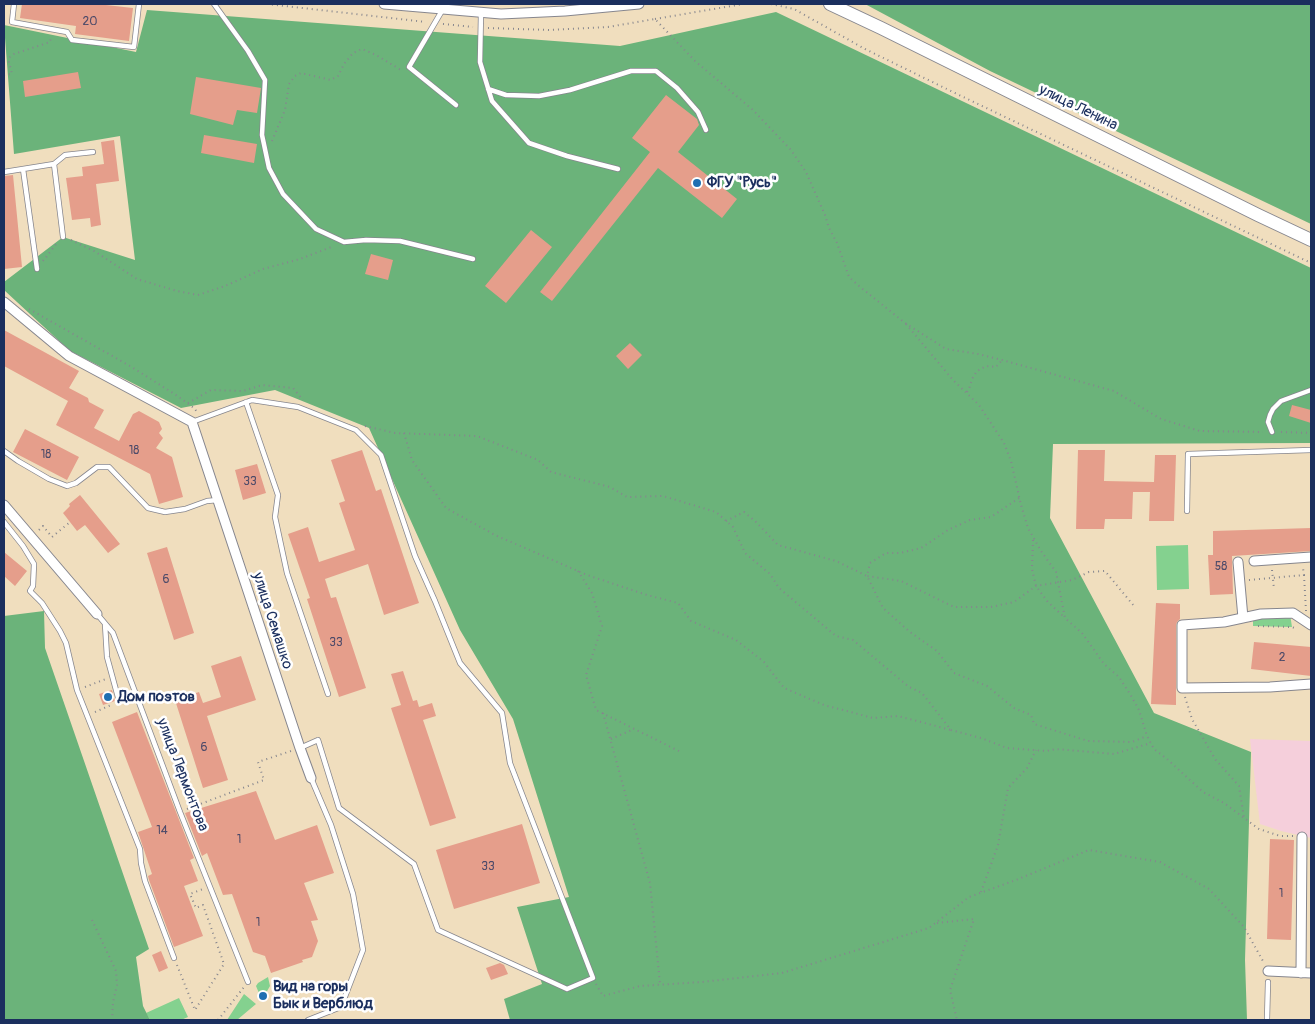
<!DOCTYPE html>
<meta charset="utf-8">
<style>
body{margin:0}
#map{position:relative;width:1315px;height:1024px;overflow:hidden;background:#f0debe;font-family:Pangolin,sans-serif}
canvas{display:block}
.frame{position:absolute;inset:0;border:5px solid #1b2f5e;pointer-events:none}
</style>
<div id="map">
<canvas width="1315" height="1024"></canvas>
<div class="frame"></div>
</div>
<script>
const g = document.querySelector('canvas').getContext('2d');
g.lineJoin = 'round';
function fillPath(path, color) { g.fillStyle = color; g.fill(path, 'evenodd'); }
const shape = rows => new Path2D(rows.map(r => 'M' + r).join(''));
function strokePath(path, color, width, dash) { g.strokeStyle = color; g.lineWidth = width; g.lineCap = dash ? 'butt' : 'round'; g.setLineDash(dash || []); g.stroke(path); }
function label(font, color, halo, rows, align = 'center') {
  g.font = font + ' Pangolin,sans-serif'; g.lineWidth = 5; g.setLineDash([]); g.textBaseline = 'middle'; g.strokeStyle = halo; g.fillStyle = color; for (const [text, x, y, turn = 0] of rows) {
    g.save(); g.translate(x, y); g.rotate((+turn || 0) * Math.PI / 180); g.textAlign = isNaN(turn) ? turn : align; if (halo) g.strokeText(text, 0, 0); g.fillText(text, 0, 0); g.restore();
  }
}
fillPath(shape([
 [1250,739,1311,741,1311,838,1281,831,1260,824]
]), '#f5cfdb');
fillPath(shape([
 [1188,545,1189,589,1157,590,1156,546],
 [1290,614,1292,627,1253,626,1253,618],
 [268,977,270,986,266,993,261,998,256,986,258,983],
 [244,994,256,1004,237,1020,227,1020],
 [179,998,188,1017,181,1020,150,1020,146,1013]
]), '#84d18f');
fillPath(shape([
 [865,4,1311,4,1311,224,990,71],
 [147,10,620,46,776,12,1311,268,1311,443,1053,444,1050,518,1154,713,1251,752,1245,960,1247,1020,510,1020,504,999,542,984,517,907,569,897,513,719,460,630,369,428,275,390,181,408,70,351,4,290,4,282,63,237,135,260,120,136,14,154,4,25,136,52],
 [44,611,45,648,149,949,136,957,143,1006,150,1020,4,1020,4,616]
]), '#6bb37a');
fillPath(shape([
 [22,4,97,4,133,8,129,41,75,34,76,26,20,18],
 [78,72,81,88,25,97,23,81],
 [196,77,261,88,257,113,237,110,233,125,190,114],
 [666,95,697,119,699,125,678,152,737,199,722,218,658,168,552,301,540,292,650,152,632,138],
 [204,135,257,144,254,163,201,153],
 [114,140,119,181,96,184,101,225,91,227,90,218,72,220,66,178,83,176,82,167,104,164,101,142],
 [13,175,22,267,4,269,4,176],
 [531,230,552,247,506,303,485,286],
 [371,254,393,260,388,280,365,274],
 [4,330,79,371,69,388,88,398,89,402,104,410,94,428,119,441,133,414,139,411,159,422,162,429,159,433,163,438,156,448,172,457,183,497,159,504,150,474,56,425,68,401,4,366],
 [630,343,642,355,628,369,616,356],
 [1292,405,1311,410,1311,423,1289,416],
 [25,429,79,457,67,480,13,452],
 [362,450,376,491,381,489,419,603,384,615,368,564,325,579,331,598,336,597,366,688,339,697,307,599,310,598,288,534,308,527,319,562,355,550,339,503,345,501,331,460],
 [1078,450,1105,450,1104,481,1154,482,1155,455,1176,455,1174,521,1149,521,1150,492,1133,492,1132,519,1105,519,1104,529,1076,529],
 [257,464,266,493,243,500,235,470],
 [80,495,120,544,108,553,85,525,77,531,63,513,70,506,69,504],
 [1311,528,1311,551,1232,556,1233,594,1210,595,1208,555,1213,555,1213,531],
 [167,547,194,633,174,640,147,553],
 [4,552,27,571,15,586,4,576],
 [1156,603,1180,604,1180,619,1177,622,1176,625,1176,705,1151,704],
 [1254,642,1311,647,1311,676,1251,669],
 [241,656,256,700,207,716,228,780,203,788,175,700,199,692,203,703,221,697,211,666],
 [403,671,413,701,417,700,419,707,432,703,436,716,423,720,456,818,430,826,391,708,401,705,391,674],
 [112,690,115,701,103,705,99,694],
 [137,712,194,858,190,860,198,881,184,886,203,936,174,947,149,880,148,876,152,874,138,832,152,827,112,722],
 [256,791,275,840,317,825,334,873,304,883,318,920,311,921,318,941,312,957,302,960,303,962,271,973,265,956,253,952,232,894,223,895,207,853,202,856,185,813],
 [522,824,540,883,454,909,436,850],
 [1270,839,1294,840,1291,940,1267,939],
 [161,951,168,968,159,972,152,955],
 [500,963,504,965,508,974,491,980,486,968]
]), '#e59e8b');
const lane = shape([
 [14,4,12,22,67,32,72,40,134,47,139,4],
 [214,4,248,51,265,80,262,135,269,168,283,194,316,229,344,242,366,240,400,241,473,259],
 [443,9,409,67,456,105],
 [481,13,480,62,492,101,529,143,567,156,618,169],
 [488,89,506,95,539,96,570,90,631,71,656,71,677,88,698,112,706,130],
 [54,164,65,155,93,152],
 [23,169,37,269],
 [4,172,54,164,63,237],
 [246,402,278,495,275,517,287,573,328,694],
 [192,422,252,400,298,407,356,430,381,455,415,556,435,601,460,663,502,713,510,763,593,978,567,989,438,930,414,864,339,808,318,740,300,748],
 [1272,432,1268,422,1270,415,1273,409,1281,401,1311,390],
 [4,451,18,461,49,479,67,486,76,483,97,467,109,467,148,508,165,512,185,509,207,501,218,500],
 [1187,511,1188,454,1311,450],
 [4,522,23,546,34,564,33,586,30,591,42,603,60,631,66,643,77,690,140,849,141,863,145,881,174,958],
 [97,614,113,633,180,812,248,982],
 [105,624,107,657,119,701],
 [308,1020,341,1007,363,950,353,894,331,825,311,778],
 [1267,1020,1268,982]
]);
const street = shape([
 [384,4,501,14,565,11,639,4],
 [4,302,69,356,192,422,300,748,311,778],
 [4,505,97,614],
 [1254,561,1311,557],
 [1238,562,1243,618],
 [1311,625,1293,613,1261,614,1224,622,1182,625,1182,688,1270,687,1311,684],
 [1268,971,1311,973],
 [1301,973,1302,837]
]);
const secondary = shape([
 [830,4,881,28,1258,215,1311,240]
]);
strokePath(lane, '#86868e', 6);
strokePath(street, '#86868e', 11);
strokePath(secondary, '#86868e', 14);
strokePath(shape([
 [267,4,426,22],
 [771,4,794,9,865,49,957,94,1311,263],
 [655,19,743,4],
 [443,24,473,27],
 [488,28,550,30,608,27,655,19,695,61,753,110,791,150,806,172,825,215,829,228,837,243,849,277,859,286,905,323,946,349,978,354,1002,360,1114,391,1161,419,1200,431,1263,432],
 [4,75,12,74,9,62,10,57,14,54,50,42,51,37],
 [272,141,285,110,289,84,295,76,301,73,331,80,338,76,344,64,353,53,362,49,376,55,401,70],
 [71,240,94,251,137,279,177,291,198,295,225,286,263,269,300,259,334,246],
 [43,261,57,243],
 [29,309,130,366,176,395,194,408,197,412],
 [906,324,953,380,979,405,1004,443,1011,461,1021,505,1028,528,1041,551,1056,572,1065,618,1082,633,1104,664,1119,677,1130,694,1139,710,1147,736,1154,749,1167,759,1203,792,1224,803,1259,829,1280,836,1293,836],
 [967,392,969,389,972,379,977,371,986,366,996,367,1002,360],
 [188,403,211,390,243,391,262,385,293,388,303,400],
 [365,426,395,433,477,436,538,460,551,472,610,487,627,497,663,496,716,512,733,527,745,553,770,574,779,588,836,636,853,640,909,687,922,693,951,730,981,738,1007,748,1046,751,1056,749,1114,754,1151,743],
 [1281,432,1311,433],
 [404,433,412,460,446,508,495,535,587,575,647,595,678,603,691,621,736,640,764,662,784,688,824,705,873,718,898,716,951,730],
 [1019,498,991,517,970,520,948,530,921,548,900,553,886,553,870,563,867,576,901,581,954,607,991,607,1014,602,1036,586,1072,580,1089,572,1105,571,1134,606],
 [726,521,744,512,756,522,778,545,836,561,867,576,883,608,910,632,937,651,954,673,987,686,1014,708,1031,715,1034,724,1088,741,1132,742,1147,736],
 [39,530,43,526,52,537,70,522],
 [1033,540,1032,569,1036,586,1047,601,1065,618],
 [1272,570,1274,589],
 [578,571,592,593,602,626,586,675,596,710,679,751],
 [1304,575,1306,611],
 [1249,580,1304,575,1303,568],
 [1258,626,1292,627,1297,629],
 [85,687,106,679],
 [1185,697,1192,719,1215,759,1239,786,1244,818],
 [95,712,111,705],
 [603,713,650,883,660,984],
 [611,739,634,729],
 [187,809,264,780,258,762,291,751],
 [981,892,998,845,1008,788,1027,768,1036,750],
 [92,920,116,971,117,985,113,1002,112,1020],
 [937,923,974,919,950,990,957,1020],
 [177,965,195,1010,224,964,203,905,196,908,190,894,203,889],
 [596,984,603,996,640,986,702,982,782,973,929,928,969,897,1016,880,1089,850,1160,862,1209,889,1244,927,1264,963],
 [218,1020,244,987]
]), '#86868e', 2, [1, 4]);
strokePath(lane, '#fff', 4.5);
strokePath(street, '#fff', 9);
strokePath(secondary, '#fff', 12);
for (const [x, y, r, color] of [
 [697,183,5,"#1f6fb2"],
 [108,697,5,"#1f6fb2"],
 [263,996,5,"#1f6fb2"]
]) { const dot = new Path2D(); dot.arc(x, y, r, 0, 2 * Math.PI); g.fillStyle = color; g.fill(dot); strokePath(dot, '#fff', 2); }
label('12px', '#4e4b69', null, [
 ["20",90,22],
 ["18",134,451],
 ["18",46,455],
 ["33",250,482],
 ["58",1221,567],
 ["6",166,580],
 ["33",336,643],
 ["2",1282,658],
 ["6",204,748],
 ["14",162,831],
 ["1",239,840],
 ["33",488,867],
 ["1",1281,894],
 ["1",258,923]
]);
label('15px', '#1b2f5e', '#fff', [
 ["улица Ленина",1078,108,26],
 ["улица Семашко",272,621,72],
 ["улица Лермонтова",182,775,69]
]);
label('bold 15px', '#1b2f5e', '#fff', [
 ["ФГУ \"Русь\"",707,183],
 ["Дом поэтов",118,697],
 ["Вид на горы",273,987],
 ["Бык и Верблюд",273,1004]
], 'left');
</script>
